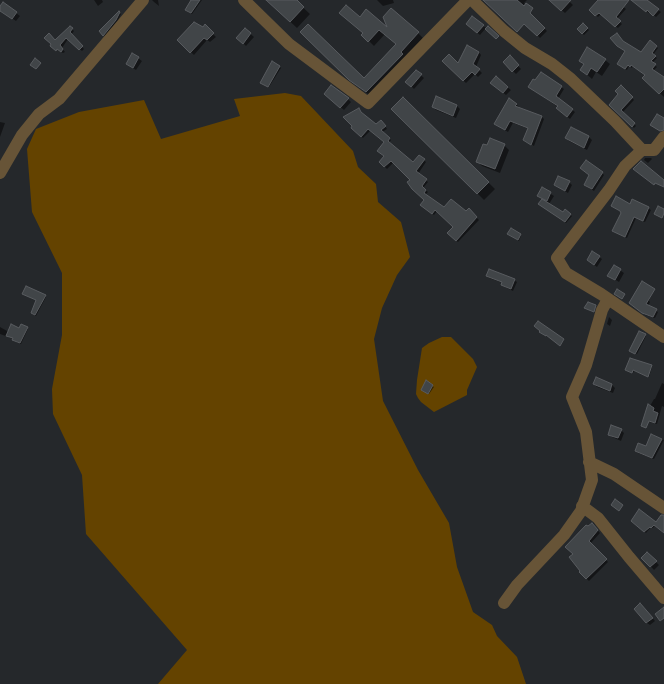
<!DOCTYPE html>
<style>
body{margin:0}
canvas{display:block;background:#25282b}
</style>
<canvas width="664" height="684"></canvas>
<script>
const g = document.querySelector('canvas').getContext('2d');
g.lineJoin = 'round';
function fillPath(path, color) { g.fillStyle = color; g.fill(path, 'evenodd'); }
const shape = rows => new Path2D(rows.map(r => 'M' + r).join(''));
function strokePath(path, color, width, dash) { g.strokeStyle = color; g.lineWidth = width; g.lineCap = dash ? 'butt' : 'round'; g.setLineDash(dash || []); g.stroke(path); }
fillPath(shape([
 [285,93,301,96,353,151,358,167,376,184,378,202,401,222,410,257,397,275,382,308,374,339,383,401,418,470,449,523,457,567,473,612,492,625,497,636,517,657,526,684,158,684,187,650,86,534,82,475,53,414,52,389,62,335,62,273,32,212,27,149,36,129,79,112,144,100,161,139,240,116,234,99],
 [442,337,451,337,473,359,477,367,467,390,467,395,434,412,421,402,418,398,416,394,417,380,422,348,429,343]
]), '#644300');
fillPath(shape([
 [94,0,102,0,103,2,98,6],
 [152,0,158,0,159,6,154,2],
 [193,0,202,0,192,14,188,11],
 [267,0,295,0,310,14,297,28],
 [377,0,393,0,394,3,383,6],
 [484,0,527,0,524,3,525,4,508,23],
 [550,0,568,0,573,5,565,13],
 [597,0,615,0,626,9,617,19,622,24,618,28,601,14,598,17,590,10,598,1],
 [643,0,645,0,661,12,656,17,650,12,649,13,642,8],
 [3,3,20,16,16,21,0,10],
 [119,13,121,14,117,22,105,36,100,31],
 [529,14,547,31,540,38,523,21],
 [360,18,389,30,418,33,423,38,372,97,356,85,364,79,397,45,385,34,374,46,363,35,364,34],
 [583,24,589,30,584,35,578,29],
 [205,26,216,37,210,42,207,40,194,55,178,40],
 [483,26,486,28,480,35,470,27],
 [70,27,74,31,71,35,84,49,82,51,68,39,62,48,65,52,63,53,54,48,55,41],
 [245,29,254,37,246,46,241,41],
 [650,41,658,48,653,55,657,58,652,63,657,67,653,71,664,79,664,97,644,78,646,75,633,66,632,68,629,66,627,70,620,65,626,52,623,42,641,53],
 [479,52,481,55,476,67,482,73,478,77,475,74,466,83,443,61,459,64],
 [132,54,142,61,136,70,127,64],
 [510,57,521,69,516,74,504,62],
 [605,60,610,64,602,76,596,72,592,79,582,70,585,65,580,61],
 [280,67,281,68,269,87,262,84],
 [416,71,424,78,414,89,407,82],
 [496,78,511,90,506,95,495,86],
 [621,86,634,100,623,112,636,126,634,128,610,105,619,94],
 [561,87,564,89,558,99,575,112,570,119,560,111,558,107,532,89],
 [328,97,348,99,351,102,344,110],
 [403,98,495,189,484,200,393,109],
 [436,98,457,106,460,109,456,118,436,110,433,107],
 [516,104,519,107,518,108,541,116,544,119,534,146,524,140,529,129,513,123,508,132,495,124],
 [359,109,363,114,375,125,383,123,387,129,382,132,391,140,389,143,414,164,419,156,426,162,418,174,428,182,423,188,428,192,425,195,444,209,466,212,469,210,479,220,458,242,448,233,454,227,437,211,434,215,423,206,425,200,411,180,394,162,387,169,380,162,385,157,385,142,371,130,363,138,352,128],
 [0,122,5,123,0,137],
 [572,128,589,137,592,140,587,150,569,141,566,138],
 [504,145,509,150,500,173,482,166,477,161],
 [645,158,651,158,652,159,648,163,644,160],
 [602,173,604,175,594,191,585,185,590,175],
 [569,182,572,185,568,193,555,185],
 [542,188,554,196,549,204,563,213,565,211,572,216,566,223,541,205,543,200,538,196],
 [633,200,651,210,645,222,636,218,627,238,614,231,622,213,612,206,631,206],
 [508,234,520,235,521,236,519,241],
 [599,257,602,259,597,267,588,260],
 [614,266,624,273,619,282,611,277],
 [487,276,514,280,517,282,513,291,505,287,502,285,503,283,489,278],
 [653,290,649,301,650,302,648,306,658,312,655,318,645,315,632,305],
 [45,296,46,297,36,316,33,314,32,313],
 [609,317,612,320,610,326,607,324],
 [0,327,9,332,20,329,27,328,28,329,21,344,14,341,14,339,0,334],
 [645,335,646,336,637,354,632,352],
 [651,366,652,367,649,377,634,371,633,373,628,371],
 [596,379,612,385,615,388,613,393,597,387,594,384],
 [426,382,434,387,429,394,423,391],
 [662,383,664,384,664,407,662,406,657,424,646,421,650,406,654,399,655,399],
 [621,430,624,433,621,441,612,437,609,435],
 [652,434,664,440,654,459,638,453,636,450,647,447],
 [664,516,664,533,655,525,653,528,651,527,646,533,632,520,656,523],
 [595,527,600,533,590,544,608,562,589,581,580,572,581,571,574,554],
 [647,553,659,565,654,570,643,558],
 [643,607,655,621,650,625,647,623]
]), '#0007');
const building = shape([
 [191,0,200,0,191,13,185,10,191,0],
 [266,0,297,0,304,7,290,22,266,0],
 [483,0,517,0,524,6,526,3,533,8,530,13,545,28,537,36,524,24,517,32,483,0],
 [549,0,571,0,561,11,549,0],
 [598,0,629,0,616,17,621,21,615,27,599,13,595,16,589,10,598,0],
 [631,0,647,0,659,9,653,16,647,10,646,12,631,0],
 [3,2,17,12,12,19,0,11,0,6,3,2],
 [346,5,360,17,366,9,387,27,383,17,391,8,419,32,401,52,403,54,366,92,349,80,300,32,308,24,364,78,396,44,379,30,368,42,361,35,363,33,339,13,346,5],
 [119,11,120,12,116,20,103,36,99,31,119,11],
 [472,16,484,25,477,33,466,24,472,16],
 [194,22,203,27,205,24,214,33,207,40,204,38,190,53,177,40,194,22],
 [583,23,588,28,582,34,577,29,583,23],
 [70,26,73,28,70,32,83,46,79,50,66,38,60,45,63,49,61,52,57,49,56,51,50,46,51,44,44,38,49,33,55,40,70,26],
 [488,26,499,36,496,39,485,29,488,26],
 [245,28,251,33,243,44,236,38,245,28],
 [617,33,623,41,641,52,650,40,657,46,652,53,656,56,651,61,656,64,652,69,664,77,664,89,659,94,642,78,645,75,631,65,630,67,628,65,625,69,617,64,625,51,617,46,610,38,617,33],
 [467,45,479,52,473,64,480,69,475,75,472,72,463,81,442,61,449,54,458,63,467,45],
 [587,47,606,59,597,72,591,68,587,75,580,70,584,64,579,61,587,47],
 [132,53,139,57,133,68,126,64,132,53],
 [510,55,519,65,512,72,503,62,510,55],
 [35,58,41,63,36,69,30,65,35,58],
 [272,61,280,66,268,87,260,83,272,61],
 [416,70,422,74,411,87,405,82,416,70],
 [541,72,562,86,556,96,573,109,567,117,556,108,558,106,528,87,533,79,535,80,541,72],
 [496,76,508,87,503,93,490,83,496,76],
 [331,85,349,98,340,108,324,94,331,85],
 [621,85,633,97,621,110,635,123,632,127,609,105,618,94,615,91,621,85],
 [436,96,457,105,453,116,432,107,436,96],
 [403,97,489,182,477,194,391,109,403,97],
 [509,98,517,104,515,106,542,116,531,145,523,140,528,128,510,121,505,130,494,124,509,98],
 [359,108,361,112,376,124,381,120,386,126,381,130,390,138,388,141,413,162,419,155,425,159,416,171,427,179,422,186,426,190,424,193,444,207,451,199,466,211,469,208,477,217,456,241,447,233,453,227,435,210,432,214,420,205,424,200,412,189,407,182,410,180,391,161,384,167,379,162,384,156,377,151,384,142,368,129,361,137,351,128,352,126,343,117,359,108],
 [657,114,664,118,664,130,660,131,650,125,657,114],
 [571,127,589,136,584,148,565,138,571,127],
 [490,138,505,144,495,169,476,162,483,144,487,145,490,138],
 [586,160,603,172,592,189,584,185,589,175,580,168,586,160],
 [641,161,664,180,664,187,655,183,654,185,633,169,641,161],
 [558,176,570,181,565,191,554,185,558,176],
 [542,187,551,192,547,201,537,196,542,187],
 [616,196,630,204,632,199,649,207,643,221,634,217,625,237,612,231,621,213,620,211,611,206,616,196],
 [542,199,563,212,565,209,571,214,565,222,538,204,542,199],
 [658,206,664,209,664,213,662,218,654,214,658,206],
 [511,228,521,234,518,240,507,234,511,228],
 [592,251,600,256,594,265,587,260,592,251],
 [614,265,621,269,615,280,607,276,614,265],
 [489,269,515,279,511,289,501,285,502,282,486,276,489,269],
 [642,281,655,289,646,304,657,309,653,317,642,313,629,303,642,281],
 [26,286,46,295,35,315,31,313,36,300,22,294,26,286],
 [617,289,625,294,622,299,614,294,617,289],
 [588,302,596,305,594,312,584,308,588,302],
 [538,321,564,339,560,346,546,335,546,336,539,332,540,331,534,326,538,321],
 [11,324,19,328,21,324,28,327,20,343,12,340,13,338,6,336,11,324],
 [639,331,646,334,635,354,629,351,639,331],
 [630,358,652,365,648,377,633,370,632,373,625,370,630,358],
 [596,377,612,384,610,391,593,384,596,377],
 [426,380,433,385,428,394,421,390,426,380],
 [648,404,654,408,653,411,658,413,655,423,649,421,646,428,641,426,648,404],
 [611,425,622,429,618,438,608,435,611,425],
 [651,434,662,439,652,458,635,451,638,443,646,446,651,434],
 [615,499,623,505,619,511,611,505,615,499],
 [639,509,656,522,661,515,664,515,664,533,654,525,651,528,650,527,644,532,631,521,639,509],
 [592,523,598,530,589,541,607,559,586,579,579,572,580,571,569,557,573,554,565,547,586,525,588,526,592,523],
 [647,552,657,561,650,567,641,558,647,552],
 [640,603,653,618,646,623,634,609,640,603],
 [664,607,664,618,660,621,655,614,664,607]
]);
fillPath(building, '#414548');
strokePath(building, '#585b5f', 1);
strokePath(shape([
 [244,0,289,44,368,103,468,0],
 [472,0,504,31,525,48,552,64,571,79,615,121,642,150,625,166,609,190,557,258,566,273,601,294,664,337],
 [642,150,654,150,664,137],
 [0,173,22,135,39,114,59,99,143,0],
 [589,462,614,474,664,508],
 [582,506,598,518,629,557,664,598],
 [504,603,517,585,564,535,581,511,592,480,586,432,572,397,586,365,602,310,608,299]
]), '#675437', 12);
</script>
